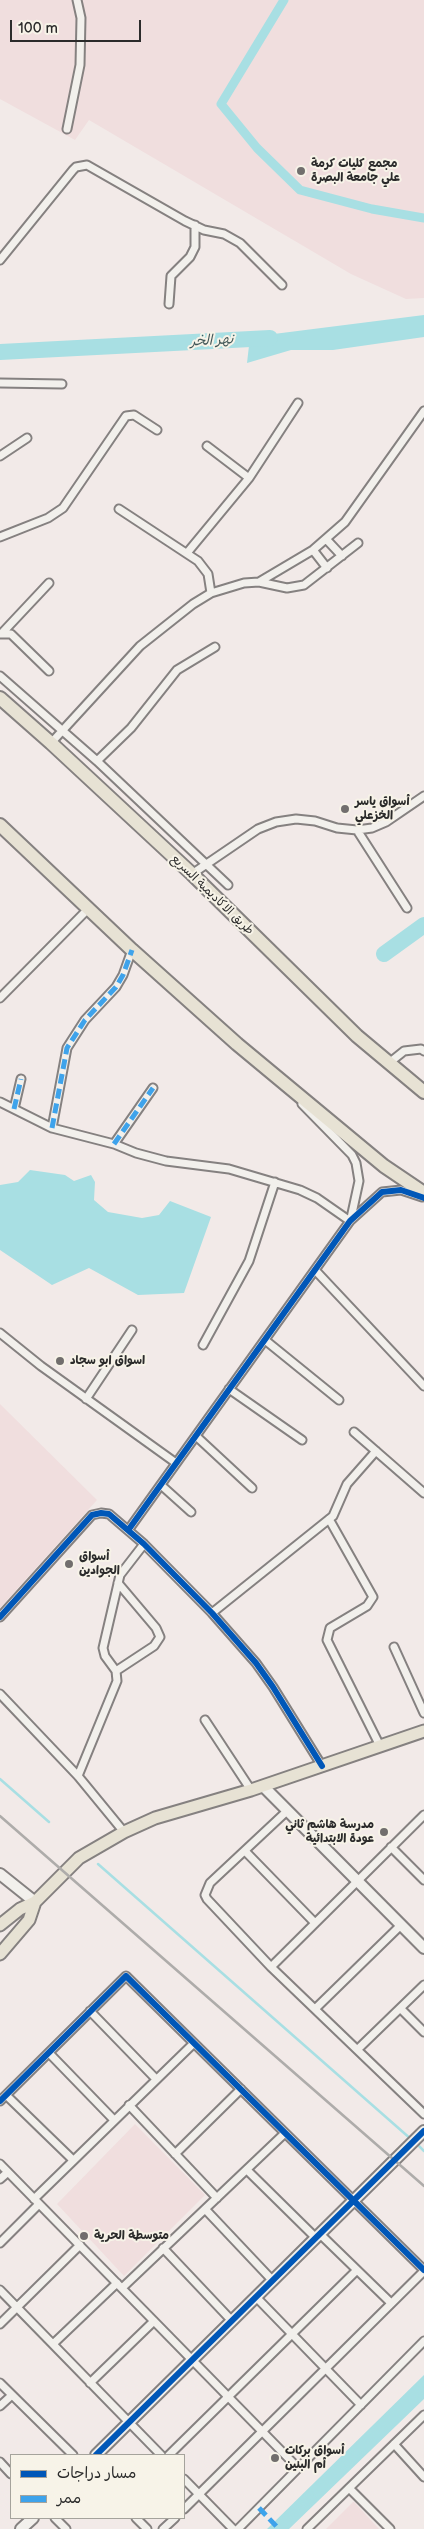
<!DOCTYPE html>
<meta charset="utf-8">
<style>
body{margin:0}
#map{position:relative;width:424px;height:2529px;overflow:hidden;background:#f2eae8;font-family:"Balsamiq Sans","Playpen Sans Arabic",sans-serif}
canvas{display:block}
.legend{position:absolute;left:10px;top:2454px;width:175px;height:65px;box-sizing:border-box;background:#f7f3e8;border:1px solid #a5a39c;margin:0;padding:6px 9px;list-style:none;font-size:15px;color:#2b2b2b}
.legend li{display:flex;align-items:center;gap:10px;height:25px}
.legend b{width:25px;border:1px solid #a5a39c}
.scale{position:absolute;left:10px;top:20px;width:131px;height:22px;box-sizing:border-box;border:2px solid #2b2b2b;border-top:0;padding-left:6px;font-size:15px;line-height:18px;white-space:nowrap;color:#2b2b2b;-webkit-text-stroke:4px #f7f3e8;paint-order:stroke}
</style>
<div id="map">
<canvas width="424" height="2529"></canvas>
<ul class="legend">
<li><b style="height:6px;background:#0057b8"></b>مسار دراجات</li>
<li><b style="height:6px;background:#3ea3eb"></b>ممر</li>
</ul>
<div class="scale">100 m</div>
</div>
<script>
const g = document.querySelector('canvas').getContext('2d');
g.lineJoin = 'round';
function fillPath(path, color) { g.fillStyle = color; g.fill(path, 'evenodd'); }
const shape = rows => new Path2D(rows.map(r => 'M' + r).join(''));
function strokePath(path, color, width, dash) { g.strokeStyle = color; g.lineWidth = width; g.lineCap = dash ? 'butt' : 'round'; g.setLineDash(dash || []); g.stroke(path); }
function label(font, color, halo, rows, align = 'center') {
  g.font = font + ' "Balsamiq Sans","Playpen Sans Arabic",sans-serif'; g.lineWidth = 4; g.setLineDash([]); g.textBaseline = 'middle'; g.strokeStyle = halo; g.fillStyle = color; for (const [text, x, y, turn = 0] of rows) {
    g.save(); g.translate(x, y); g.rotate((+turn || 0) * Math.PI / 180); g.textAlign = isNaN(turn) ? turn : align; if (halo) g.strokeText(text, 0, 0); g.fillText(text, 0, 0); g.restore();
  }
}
fillPath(shape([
 [0,0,424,0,424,298,406,299,351,274,89,120,75,140,0,99],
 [0,1404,97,1500,0,1608],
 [135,2124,205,2195,124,2276,57,2204],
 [354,2502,379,2529,326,2529,353,2502]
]), '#f0dede');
fillPath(shape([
 [424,315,424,337,333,350,291,350,247,363,250,337],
 [30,1170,65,1175,74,1181,91,1175,95,1182,94,1200,108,1212,142,1218,159,1215,170,1201,211,1217,184,1293,138,1295,89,1268,52,1285,0,1250,0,1185,18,1182],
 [424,2375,424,2399,289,2529,267,2529]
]), '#a8dfe3');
strokePath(shape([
 [0,1779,49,1822],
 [98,1864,412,2140],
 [416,2143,424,2151]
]), '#a8dfe3', 2.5);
strokePath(shape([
 [284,0,221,104,257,148,300,190,372,209,424,218]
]), '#a8dfe3', 9);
strokePath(shape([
 [0,352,270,338],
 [384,954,424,925]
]), '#a8dfe3', 16);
const street = shape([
 [67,129,80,65,81,18,77,0],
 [0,260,73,170,76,167,87,165,185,221,204,230,224,234,240,243,282,285],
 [169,304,171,276,190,257,195,247,195,225],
 [0,383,62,384],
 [207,446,249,478],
 [0,456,27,438],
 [119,509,198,561,208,574,211,593],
 [0,537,48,518,63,508,126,416,134,415,157,430],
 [326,539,342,556],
 [313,550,327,568],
 [187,553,249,478,298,403],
 [259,582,313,550,345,522,424,411],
 [3,632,49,583],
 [0,634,11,634,49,671],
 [0,676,97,761,228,885],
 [51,743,140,646,193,604,211,593,244,583,259,582,287,588,304,585,358,543],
 [97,761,131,728,177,670,215,647],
 [357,830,407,908],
 [192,874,258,829,276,822,296,819,315,821,337,828,357,830,372,828,386,822,424,796],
 [0,998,88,909],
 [389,1063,404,1051,421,1049,424,1051],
 [0,1102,52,1128,114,1144,136,1153,166,1161,229,1169,300,1190,317,1198,350,1221],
 [302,1104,352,1155,356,1163,359,1181,351,1218],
 [14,1109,21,1079],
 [52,1128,67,1048,85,1020,116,987,123,975,132,950],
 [114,1144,153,1088],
 [315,1270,424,1386],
 [0,1333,41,1366,176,1463],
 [265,1340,339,1400],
 [203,1345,249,1261,275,1182],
 [229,1389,302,1440],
 [86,1399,132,1330],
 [354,1432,424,1493],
 [196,1436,252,1488],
 [161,1485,191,1512],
 [329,1519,373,1597,367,1606,330,1628,327,1640,380,1746],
 [129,1529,350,1221,382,1192,401,1190,422,1197],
 [212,1613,333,1516,347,1484,376,1451],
 [0,1617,92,1515,101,1513,109,1514,144,1544,212,1613,256,1663,273,1687,322,1766],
 [394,1647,424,1713],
 [116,1671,154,1646,160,1637,156,1628,118,1583],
 [0,1694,78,1776,124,1832],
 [205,1720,251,1790],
 [78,1776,117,1681,116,1671,105,1656,103,1648,120,1575,144,1544],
 [287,1811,210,1883,205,1895,207,1899,271,1967,424,2114],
 [391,1847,424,1880],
 [245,1851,315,1923],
 [271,1967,424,1815],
 [315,2009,401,1925],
 [401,2009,424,2032],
 [90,2011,156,2079],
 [358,2049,424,1985],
 [49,2053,114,2120],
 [6,2095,73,2160],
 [0,2101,126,1976,424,2270],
 [129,2105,217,2198],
 [175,2154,241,2089],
 [0,2164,298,2468],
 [247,2170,316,2238],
 [0,2179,8,2172],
 [34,2199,194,2043],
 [205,2209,273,2281],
 [320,2234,391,2303],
 [0,2243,39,2204],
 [163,2248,232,2321],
 [122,2288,285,2133],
 [0,2290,161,2455],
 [256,2297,361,2405],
 [0,2324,80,2245],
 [53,2344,117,2283],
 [0,2383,73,2455],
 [90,2383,154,2321],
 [0,2406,12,2395],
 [394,2444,424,2477],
 [169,2455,357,2270],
 [0,2462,11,2474],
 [184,2479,233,2529],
 [349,2488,390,2529],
 [184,2509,424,2271],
 [55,2518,66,2529],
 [136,2518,147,2529],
 [163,2529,175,2518],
 [238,2529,424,2341],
 [307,2529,424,2415]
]);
const secondary = shape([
 [263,1786,424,1948],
 [0,1874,35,1902],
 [96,2455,424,2131],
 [21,2529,33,2518]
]);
const primary = shape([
 [0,1925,20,1909,35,1902,79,1858,124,1832,155,1818,251,1790,424,1731],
 [0,1954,29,1920,35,1902]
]);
const highway = shape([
 [0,698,51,743,192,874,357,1036,424,1092],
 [0,825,132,950,237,1044,384,1166,424,1193]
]);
strokePath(street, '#858180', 11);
strokePath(secondary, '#858180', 14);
strokePath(primary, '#858180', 15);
strokePath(highway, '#858180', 16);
strokePath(street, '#f2f0ec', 7);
strokePath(secondary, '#f2f0ec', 10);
strokePath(primary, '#e7e2d4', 11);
strokePath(highway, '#e7e2d4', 12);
strokePath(shape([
 [0,1816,424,2186]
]), '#aeacaa', 2.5);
strokePath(shape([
 [14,1109,21,1079],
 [52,1128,67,1048,85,1020,116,987,123,975,132,950],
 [114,1144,153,1088],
 [259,2508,279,2529]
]), '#3ea3eb', 5, [10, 5]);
strokePath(shape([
 [129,1529,350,1221,382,1192,401,1190,424,1198],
 [0,1617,92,1515,101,1513,109,1514,144,1544,212,1613,256,1663,273,1687,322,1766],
 [0,2101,126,1976,424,2270],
 [96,2455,424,2131]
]), '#0057b8', 6);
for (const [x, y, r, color] of [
 [301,171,5,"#716e6d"],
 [345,809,5,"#716e6d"],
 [60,1361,5,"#716e6d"],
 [69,1564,5,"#716e6d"],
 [384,1832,5,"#716e6d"],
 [84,2236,5,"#716e6d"],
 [275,2458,5,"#716e6d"]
]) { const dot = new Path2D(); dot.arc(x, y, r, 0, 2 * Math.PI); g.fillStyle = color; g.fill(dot); strokePath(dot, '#f7f3e8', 2); }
label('bold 12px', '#2b2b2b', '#f7f3e8', [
 ["مجمع كليات كرمة",311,164],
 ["علي جامعة البصرة",311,178],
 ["أسواق ياسر",355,802],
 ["الخزعلي",355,816],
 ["اسواق ابو سجاد",70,1361],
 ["أسواق",79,1557],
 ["الجوادين",79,1571],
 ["مدرسة هاشم ثاني",374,1825,"right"],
 ["عودة الابتدائية",374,1839,"right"],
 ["متوسطة الحرية",94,2236],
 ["أسواق بركات",285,2451],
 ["أم البنين",285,2465]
], 'left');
label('12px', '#2b2b2b', '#f7f3e8', [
 ["طريق الاكاديمية السريع",212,895,44]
]);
label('italic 14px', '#425758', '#f7f3e8', [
 ["نهر الخر",212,341,-3]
]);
</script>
